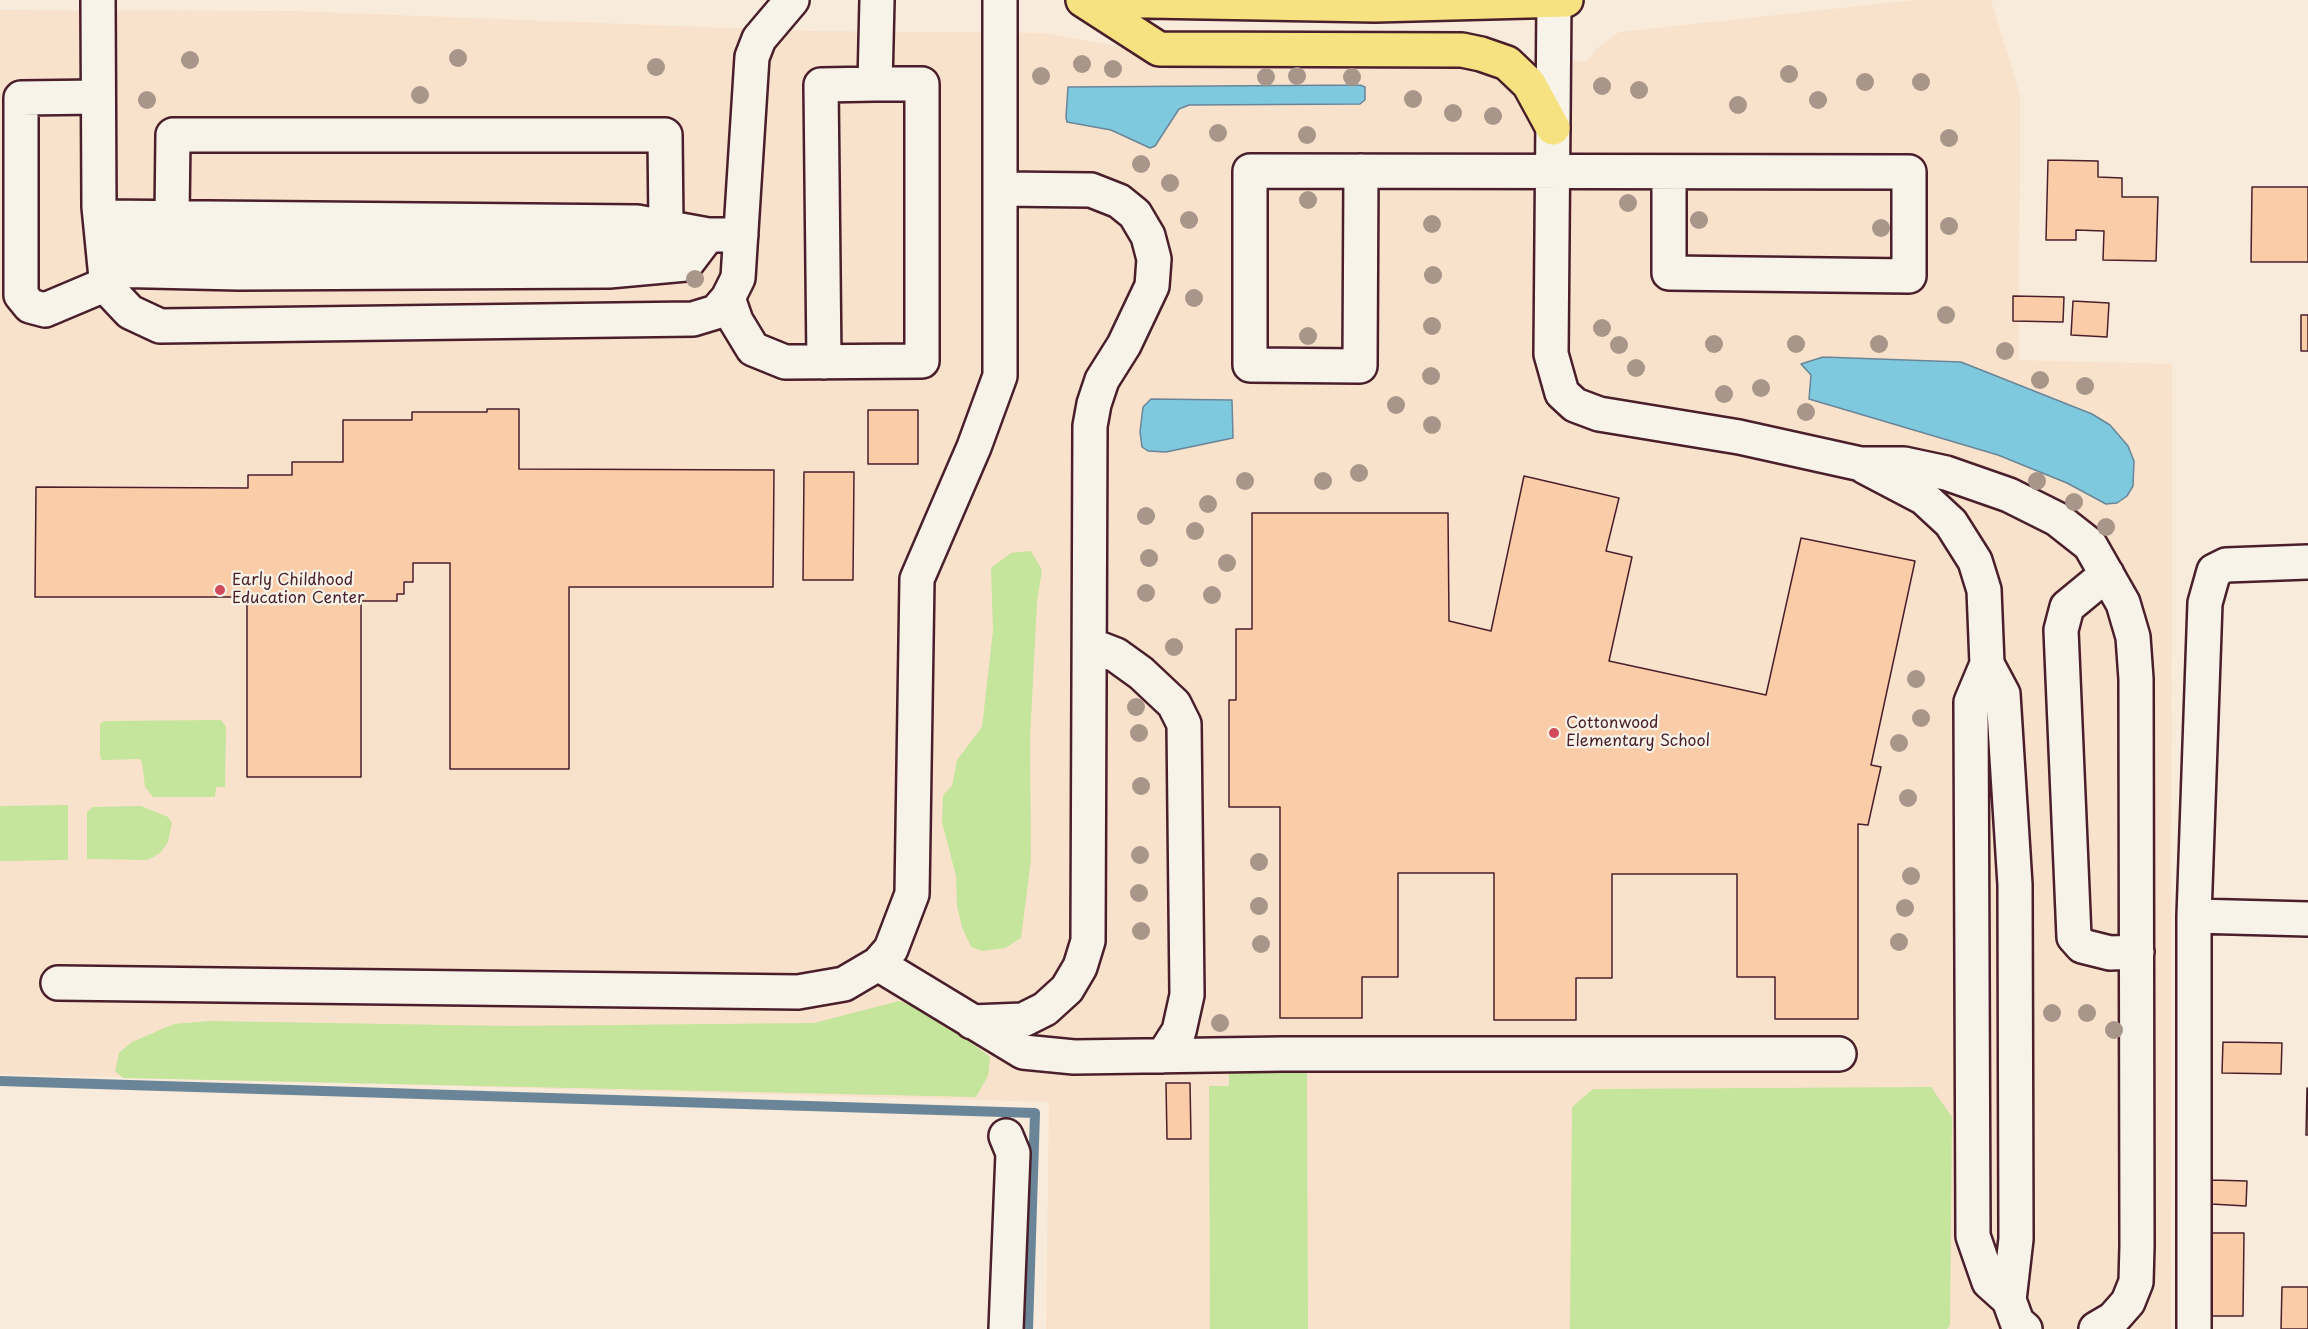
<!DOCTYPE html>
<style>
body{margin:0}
canvas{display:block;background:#f8ebdb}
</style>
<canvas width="2308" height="1329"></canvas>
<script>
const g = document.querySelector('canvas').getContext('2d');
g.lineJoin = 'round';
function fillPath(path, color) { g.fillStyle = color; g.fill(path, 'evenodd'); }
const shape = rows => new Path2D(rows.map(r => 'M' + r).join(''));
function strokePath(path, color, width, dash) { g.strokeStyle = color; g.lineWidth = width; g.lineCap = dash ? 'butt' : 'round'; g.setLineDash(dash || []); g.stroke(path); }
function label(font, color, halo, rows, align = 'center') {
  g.font = font + ' "Playpen Sans",sans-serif'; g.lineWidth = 4.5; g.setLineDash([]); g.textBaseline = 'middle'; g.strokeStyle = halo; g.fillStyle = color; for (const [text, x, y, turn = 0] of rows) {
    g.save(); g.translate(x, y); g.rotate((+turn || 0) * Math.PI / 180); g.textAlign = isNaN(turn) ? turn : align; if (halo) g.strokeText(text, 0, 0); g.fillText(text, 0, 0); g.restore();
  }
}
fillPath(shape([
 [1915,0,1991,0,2020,95,2019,360,2172,364,2171,1329,1046,1329,1049,1102,0,1074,0,10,293,11,808,31,1045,33,1169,56,1477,58,1587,61,1596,49,1619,32]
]), '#f9e2cc');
fillPath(shape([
 [1031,551,1042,570,1037,602,1030,739,1031,859,1021,938,1005,948,982,951,971,947,962,927,957,906,956,876,942,822,943,795,952,786,957,760,982,727,993,630,991,568,1011,553],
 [221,720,226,727,225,787,216,787,215,797,153,797,145,787,142,762,139,759,102,760,100,756,100,724,104,721],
 [68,805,68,860,0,861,0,806],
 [141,806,168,817,172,823,168,842,160,853,148,860,87,859,87,812,93,807],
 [899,1001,915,1007,964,1037,990,1057,988,1076,976,1097,123,1078,115,1071,119,1053,132,1042,174,1024,209,1021,509,1026,814,1023],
 [1229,1072,1307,1072,1308,1329,1210,1329,1209,1086,1229,1086],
 [1931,1087,1952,1117,1950,1325,1947,1329,1570,1329,1572,1107,1593,1089]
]), '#c5e49c');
const water = shape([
 [1360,85,1365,87,1365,100,1360,104,1189,105,1179,109,1155,146,1150,148,1111,130,1067,122,1066,117,1068,87,1360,85],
 [1823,357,1961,362,2092,414,2110,425,2128,446,2134,461,2133,486,2127,496,2117,503,2106,504,2067,483,1998,455,1809,399,1811,375,1801,364,1823,357],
 [1151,399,1232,400,1233,438,1166,452,1148,451,1142,447,1140,432,1143,407,1151,399]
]);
fillPath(water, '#7fc9df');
strokePath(water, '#6a8597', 1.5);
strokePath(shape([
 [0,1081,1035,1113,1028,1329]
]), '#6a8597', 10);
const building = shape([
 [2048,160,2098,161,2098,177,2122,178,2122,197,2158,197,2156,261,2103,260,2104,231,2076,230,2076,240,2046,240,2048,160],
 [2252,187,2308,187,2308,262,2251,262,2252,187],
 [2013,296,2064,297,2063,322,2013,321,2013,296],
 [2073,301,2109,303,2107,337,2071,335,2073,301],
 [2301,315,2308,315,2308,351,2301,351,2301,315],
 [487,409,519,409,519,469,774,470,773,587,569,587,569,769,450,769,450,563,413,563,413,582,404,582,404,594,397,594,397,601,361,601,361,777,247,777,247,597,35,597,36,487,248,488,248,475,292,475,292,462,343,462,343,420,412,420,412,412,487,412,487,409],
 [868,410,918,410,918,464,868,464,868,410],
 [804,472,854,472,853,580,803,580,804,472],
 [1524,476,1619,498,1606,551,1632,557,1609,661,1766,695,1801,538,1915,561,1871,765,1881,767,1876,789,1868,825,1858,824,1858,1019,1775,1019,1775,977,1737,977,1737,874,1612,874,1612,978,1576,978,1576,1020,1494,1020,1494,873,1398,873,1398,977,1362,977,1362,1018,1280,1018,1280,807,1229,807,1229,700,1236,700,1236,629,1252,629,1252,513,1448,513,1449,621,1491,631,1524,476],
 [2223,1042,2282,1043,2281,1074,2222,1073,2223,1042],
 [1166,1083,1190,1083,1191,1139,1167,1139,1166,1083],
 [2307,1088,2308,1088,2308,1135,2306,1135,2307,1088],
 [2212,1180,2247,1181,2246,1206,2211,1204,2212,1180],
 [2208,1233,2244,1233,2243,1316,2207,1316,2208,1233],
 [2282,1287,2308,1287,2308,1329,2281,1329,2282,1287]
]);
fillPath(building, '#facda8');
strokePath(building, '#4a1f2b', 1.5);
const minor = shape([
 [98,0,99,207,106,278,113,294,130,312,160,326,693,319,716,312,728,298,738,278,752,57,759,39,792,0],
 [1554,0,1551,354,1562,393,1575,405,1599,414,1739,437,1861,464,1904,464,1946,473,2009,495,2057,519,2090,545,2123,603,2133,637,2136,679,2137,1246,2136,1282,2128,1302,2113,1319,2096,1329],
 [98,97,21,98,21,295,30,306,45,310,109,283],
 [1361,171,1360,366,1250,365,1250,171,1909,172,1909,276,1669,273,1669,172],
 [100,217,637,222,708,235,741,235],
 [172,218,173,135,665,135,666,226],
 [103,242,625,246,679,239],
 [106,270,239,273,609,271,686,264,708,235],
 [728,298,736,321,753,349,785,362,922,361,922,84,875,84],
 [824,362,821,85,875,84,877,0],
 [1865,467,1924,498,1951,523,1975,561,1984,590,1987,664,2003,694,2015,885,2016,1239,2009,1300],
 [2107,574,2067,607,2061,630,2074,937,2082,946,2110,953,2137,952],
 [1090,645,1116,655,1141,673,1174,704,1184,724,1187,995,1179,1031,1163,1056],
 [1987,664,1971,702,1973,1236,1989,1282,2009,1300,2017,1322,2025,1329],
 [2194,916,2308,919],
 [878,964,1023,1052,1074,1057,1283,1054,1839,1054],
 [58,983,798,992,844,984,878,964,891,949,912,894,917,579,974,447,1000,376,1000,0],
 [972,1022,1023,1020,1045,1009,1067,989,1080,967,1088,941,1090,426,1094,404,1102,380,1124,345,1152,286,1154,259,1148,236,1135,214,1119,201,1091,190,1000,189],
 [1006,1329,1013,1153,1006,1136],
 [2194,1329,2194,916,2205,603,2214,571,2226,565,2308,562]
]);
const major = shape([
 [1083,0,1159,49,1462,50,1481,54,1507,63,1529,84,1553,128],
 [1092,0,1375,5,1566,0]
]);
strokePath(minor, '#4a1f2b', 38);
strokePath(major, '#4a1f2b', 38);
strokePath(minor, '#f7f3e8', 33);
strokePath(major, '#f7e281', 33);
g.fillStyle = '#a9968a';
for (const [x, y] of [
 [458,58],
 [190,60],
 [1082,64],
 [656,67],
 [1113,69],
 [1789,74],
 [1041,76],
 [1297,76],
 [1266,77],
 [1352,77],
 [1865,82],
 [1921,82],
 [1602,86],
 [1639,90],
 [420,95],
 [1413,99],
 [147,100],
 [1818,100],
 [1738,105],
 [1453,113],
 [1493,116],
 [1218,133],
 [1307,135],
 [1949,138],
 [1141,164],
 [1170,183],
 [1308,200],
 [1628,203],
 [1189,220],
 [1699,220],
 [1432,224],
 [1949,226],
 [1881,228],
 [1433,275],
 [695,279],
 [1194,298],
 [1946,315],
 [1432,326],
 [1602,328],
 [1308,336],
 [1714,344],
 [1796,344],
 [1879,344],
 [1619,345],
 [2005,351],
 [1636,368],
 [1431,376],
 [2040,380],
 [2085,386],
 [1761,388],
 [1724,394],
 [1396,405],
 [1806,412],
 [1432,425],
 [1359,473],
 [1245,481],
 [1323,481],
 [2037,481],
 [2074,502],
 [1208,504],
 [1146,516],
 [2106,527],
 [1195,531],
 [1149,558],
 [1227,563],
 [1146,593],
 [1212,595],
 [1174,647],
 [1916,679],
 [1136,707],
 [1921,718],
 [1139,733],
 [1899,743],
 [1141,786],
 [1908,798],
 [1140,855],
 [1259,862],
 [1911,876],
 [1139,893],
 [1259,906],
 [1905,908],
 [1141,931],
 [1899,942],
 [1261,944],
 [2052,1013],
 [2087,1013],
 [1220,1023],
 [2114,1030]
]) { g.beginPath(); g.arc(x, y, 9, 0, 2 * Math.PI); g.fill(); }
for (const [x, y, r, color] of [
 [220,590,6,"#d1495b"],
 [1554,733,6,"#d1495b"]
]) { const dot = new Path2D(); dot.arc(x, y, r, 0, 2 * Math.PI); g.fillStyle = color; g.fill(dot); strokePath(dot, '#f7f3e8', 2); }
label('16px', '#4a1f2b', '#f7f3e8', [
 ["Early Childhood",232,581],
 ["Education Center",232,599],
 ["Cottonwood",1566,724],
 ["Elementary School",1566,742]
], 'left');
</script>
